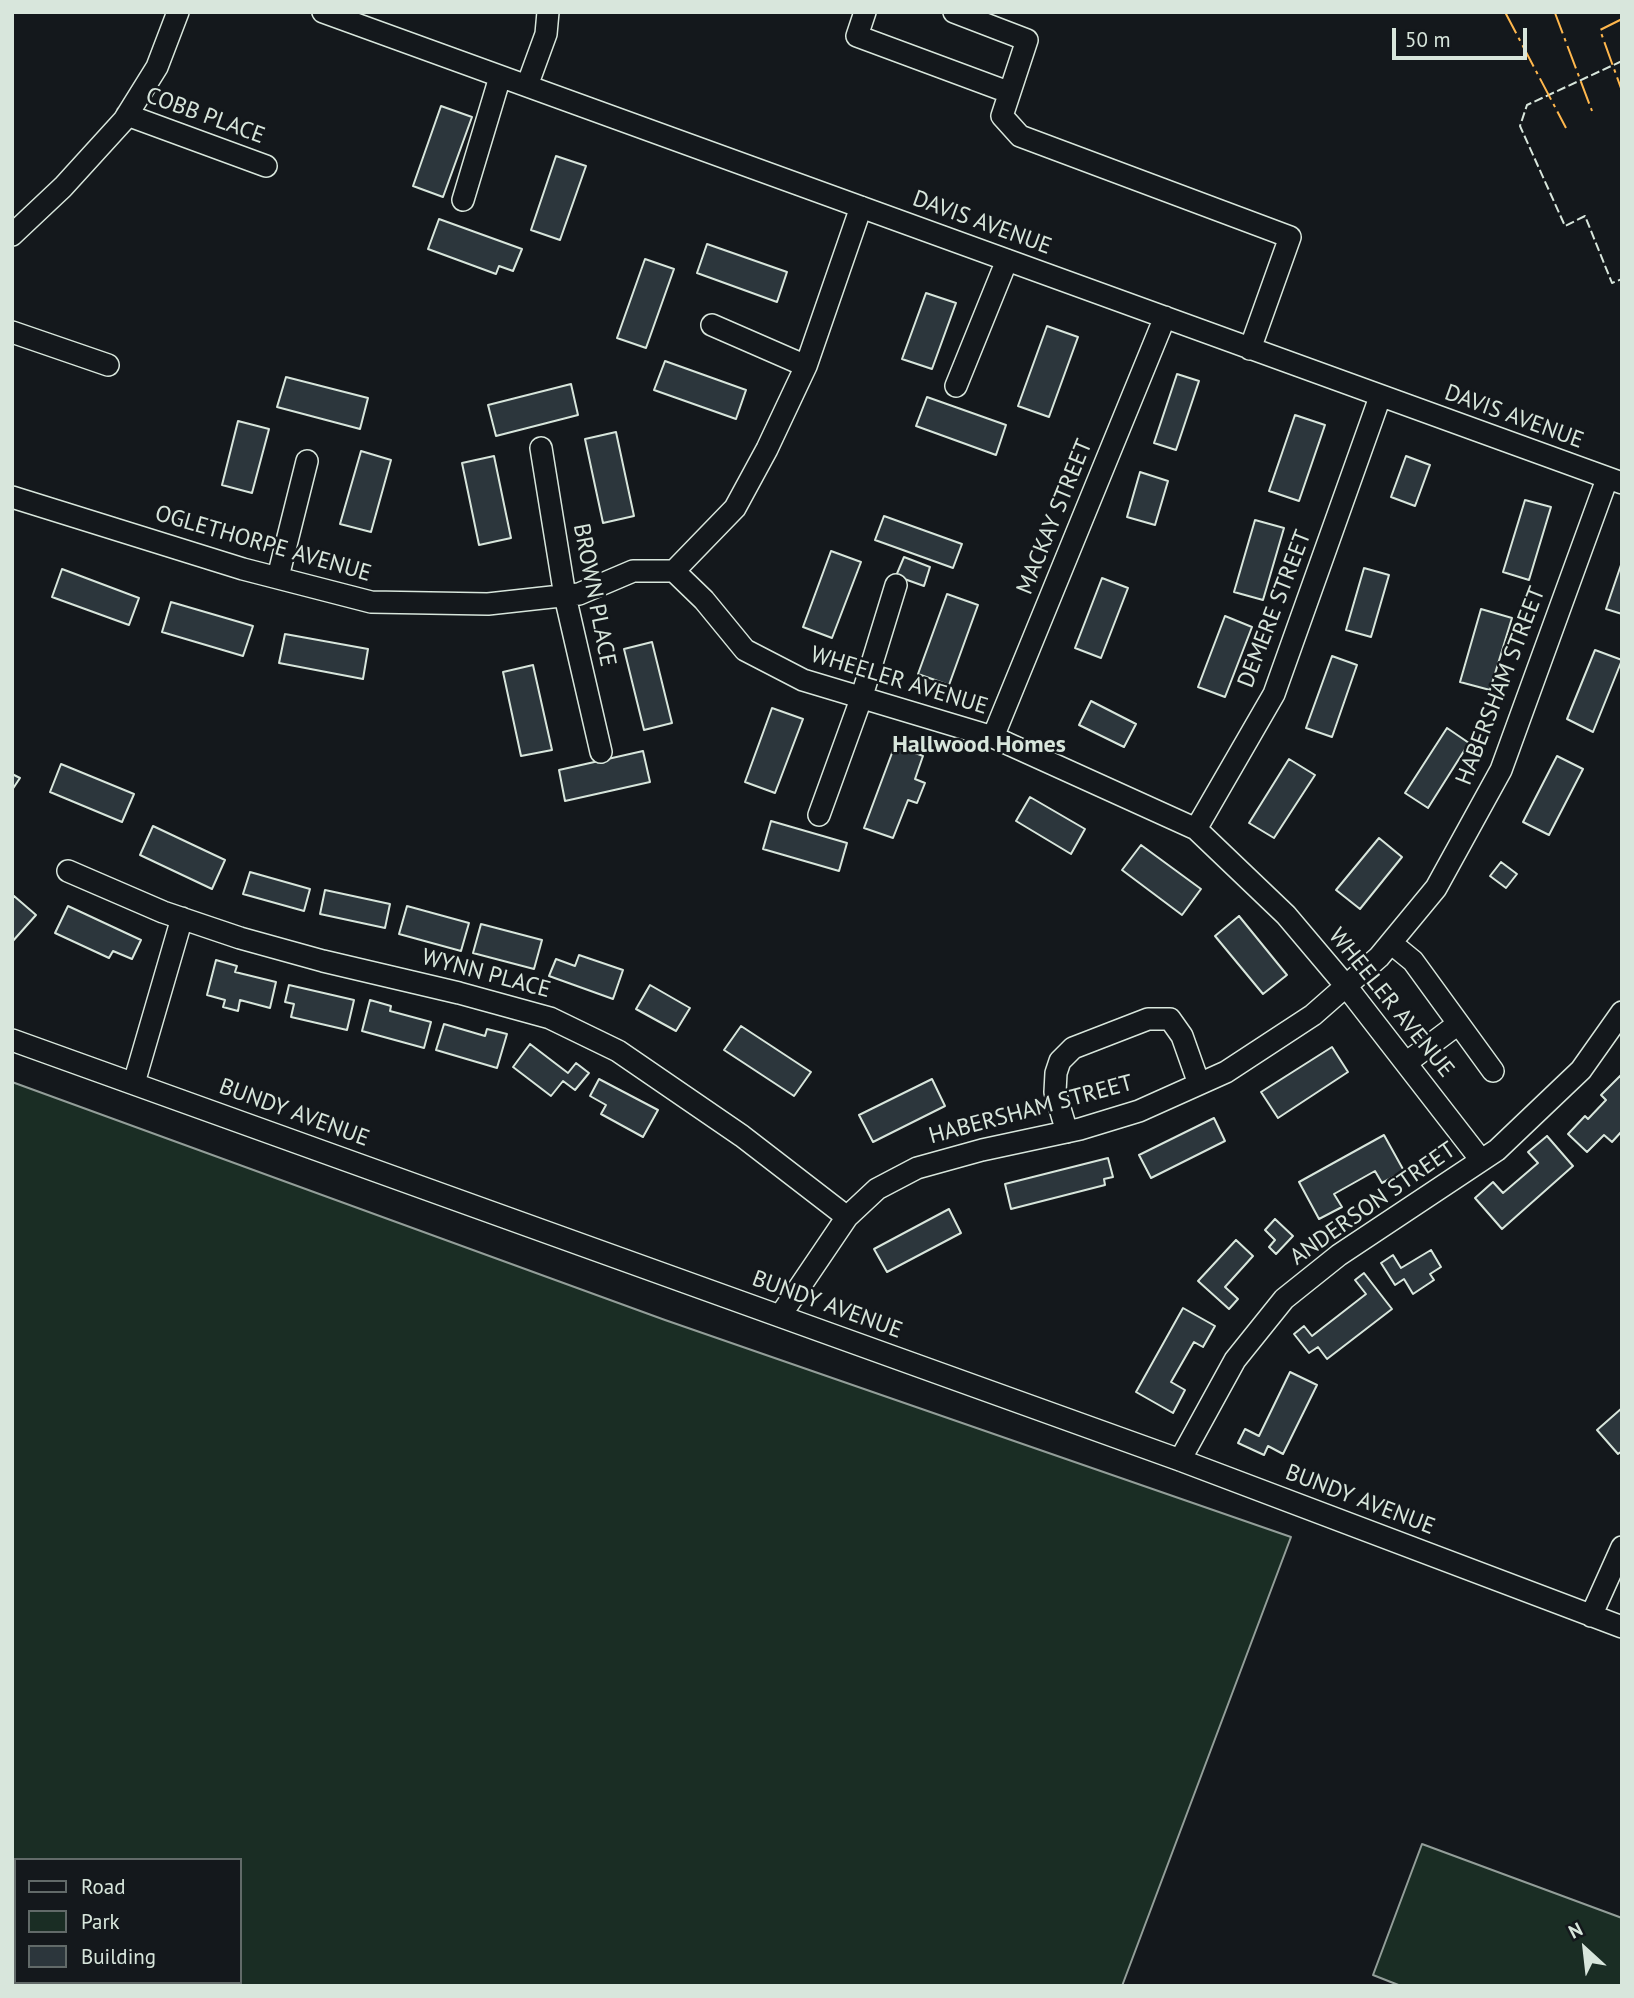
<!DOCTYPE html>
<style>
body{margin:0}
#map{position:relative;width:1634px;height:1998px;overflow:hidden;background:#14181c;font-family:"PT Sans",sans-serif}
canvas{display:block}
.frame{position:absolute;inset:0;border:14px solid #d8e6dc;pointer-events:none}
.legend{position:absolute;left:14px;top:1858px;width:228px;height:126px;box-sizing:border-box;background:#14181c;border:2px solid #626a69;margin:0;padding:9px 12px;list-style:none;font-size:21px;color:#d8e6dc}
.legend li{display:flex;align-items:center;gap:14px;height:35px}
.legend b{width:35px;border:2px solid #626a69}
.north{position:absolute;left:1550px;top:1914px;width:70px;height:70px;-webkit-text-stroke:5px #14181c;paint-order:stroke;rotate:333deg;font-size:19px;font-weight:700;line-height:28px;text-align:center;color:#d8e6dc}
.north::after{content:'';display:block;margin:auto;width:24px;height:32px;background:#d8e6dc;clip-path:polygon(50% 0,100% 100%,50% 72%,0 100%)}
.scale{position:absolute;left:1392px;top:28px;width:135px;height:32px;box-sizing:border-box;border:4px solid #d8e6dc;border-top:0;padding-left:9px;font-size:21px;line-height:24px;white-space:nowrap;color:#d8e6dc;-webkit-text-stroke:5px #14181c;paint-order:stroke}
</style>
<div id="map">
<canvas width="1634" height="1998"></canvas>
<div class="frame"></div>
<ul class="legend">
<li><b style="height:9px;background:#14181c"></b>Road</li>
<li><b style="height:19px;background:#1a2d24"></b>Park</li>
<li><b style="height:19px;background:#2c363c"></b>Building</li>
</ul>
<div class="north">N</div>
<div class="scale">50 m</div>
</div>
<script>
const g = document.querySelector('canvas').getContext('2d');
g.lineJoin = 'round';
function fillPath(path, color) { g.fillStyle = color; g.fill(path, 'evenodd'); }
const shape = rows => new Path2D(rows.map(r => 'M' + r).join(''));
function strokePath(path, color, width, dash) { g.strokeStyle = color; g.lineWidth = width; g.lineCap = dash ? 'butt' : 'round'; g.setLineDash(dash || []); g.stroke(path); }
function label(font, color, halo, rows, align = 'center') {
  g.font = font + ' "PT Sans",sans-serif'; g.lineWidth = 5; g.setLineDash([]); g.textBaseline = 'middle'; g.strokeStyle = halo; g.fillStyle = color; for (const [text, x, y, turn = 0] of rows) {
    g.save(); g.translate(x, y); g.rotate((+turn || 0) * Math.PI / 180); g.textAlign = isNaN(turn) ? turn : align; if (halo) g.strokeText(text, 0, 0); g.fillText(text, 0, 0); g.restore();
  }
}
const green = shape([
 [12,1082,665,1320,1291,1537,1122,1986,12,1986,12,1082],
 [16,1860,240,1860,240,1982,16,1982,16,1860],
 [1422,1844,1622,1918,1622,1986,1401,1986,1373,1975,1422,1844]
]);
fillPath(green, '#1a2d24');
strokePath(green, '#939e99', 2);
const water = shape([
 [65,1982,146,1982,148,1986,61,1986,65,1982]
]);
fillPath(water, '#2f3f4d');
strokePath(water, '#939e99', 2);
const building = shape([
 [441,106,472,117,443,197,413,186,441,106],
 [556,156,586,166,560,240,531,230,556,156],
 [439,219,522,249,513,271,499,266,496,274,428,249,439,219],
 [707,244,787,272,777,302,697,273,707,244],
 [645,259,674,269,646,348,617,338,645,259],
 [926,293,956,303,932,369,902,359,926,293],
 [1047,326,1078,337,1049,417,1018,406,1047,326],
 [665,361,746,390,736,419,654,390,665,361],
 [1177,374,1199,381,1176,450,1154,443,1177,374],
 [286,377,368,398,360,429,277,407,286,377],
 [571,384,578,415,496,436,488,405,571,384],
 [927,397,1006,425,996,455,916,426,927,397],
 [1295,415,1325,425,1299,501,1269,491,1295,415],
 [238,421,269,429,252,493,222,485,238,421],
 [616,432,634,516,603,523,585,439,616,432],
 [361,451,391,460,371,532,340,524,361,451],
 [494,456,511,538,479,545,462,463,494,456],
 [1406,456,1430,465,1415,506,1391,497,1406,456],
 [1140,472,1168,481,1155,525,1127,517,1140,472],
 [1525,500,1551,507,1529,580,1503,572,1525,500],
 [884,516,962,544,953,568,875,540,884,516],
 [1255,520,1284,528,1263,600,1234,592,1255,520],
 [831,551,861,562,832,638,803,627,831,551],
 [904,557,930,567,924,586,896,576,904,557],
 [1622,562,1622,614,1606,609,1622,562],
 [1364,568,1389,575,1371,637,1346,630,1364,568],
 [62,569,139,598,129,625,52,597,62,569],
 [1102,578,1128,588,1101,658,1075,648,1102,578],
 [947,594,978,605,949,685,918,674,947,594],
 [171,602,253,626,243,656,162,632,171,602],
 [1481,609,1512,618,1490,690,1460,682,1481,609],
 [1225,616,1252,627,1225,697,1198,687,1225,616],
 [285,634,368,649,363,679,279,663,285,634],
 [652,642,672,723,644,730,624,649,652,642],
 [1595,650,1622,660,1593,732,1567,719,1595,650],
 [1332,656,1357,665,1332,737,1306,728,1332,656],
 [533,665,552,750,521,756,503,672,533,665],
 [1091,701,1136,724,1124,747,1079,725,1091,701],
 [772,708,803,719,775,793,745,782,772,708],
 [1447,728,1469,743,1428,808,1405,793,1447,728],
 [895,745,923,756,915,779,925,783,917,803,908,800,893,838,864,828,895,745],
 [643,751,650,782,565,801,559,770,643,751],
 [1557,756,1583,769,1549,835,1523,822,1557,756],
 [1289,759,1315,775,1274,838,1249,823,1289,759],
 [61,764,134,794,122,822,50,792,61,764],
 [12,774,20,778,12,790,12,774],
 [1030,797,1085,829,1071,854,1016,821,1030,797],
 [771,821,847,843,839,871,763,849,771,821],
 [153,826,225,860,212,889,140,855,153,826],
 [1379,838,1402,857,1360,909,1336,890,1379,838],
 [1141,845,1201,889,1182,915,1122,870,1141,845],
 [1501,862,1517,874,1506,888,1490,876,1501,862],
 [250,872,310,889,304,911,243,894,250,872],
 [325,890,390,904,385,928,320,914,325,890],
 [14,896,36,915,12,942,12,899,14,896],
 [68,906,141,940,132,959,113,951,109,958,55,933,68,906],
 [407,906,469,923,461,951,399,934,407,906],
 [1239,916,1287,975,1263,994,1215,936,1239,916],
 [481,924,542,940,534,969,473,953,481,924],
 [579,955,623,970,613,999,549,976,556,959,575,966,579,955],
 [216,960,237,966,235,972,276,982,270,1008,240,1000,238,1011,223,1007,225,1000,207,995,216,960],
 [289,985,354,1000,347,1030,291,1017,294,1004,285,1002,289,985],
 [650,985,690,1008,676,1031,636,1009,650,985],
 [370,1000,391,1006,390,1011,431,1022,424,1048,362,1031,370,1000],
 [444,1024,485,1036,487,1029,507,1034,497,1068,436,1050,444,1024],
 [741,1026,811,1072,794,1096,724,1050,741,1026],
 [530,1044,568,1073,576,1063,589,1073,575,1090,563,1081,551,1096,513,1067,530,1044],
 [1332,1047,1348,1072,1278,1118,1261,1092,1332,1047],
 [1621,1075,1622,1131,1612,1142,1604,1135,1587,1152,1568,1134,1585,1116,1588,1119,1606,1100,1601,1095,1621,1075],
 [599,1079,658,1110,643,1137,601,1114,606,1105,590,1096,599,1079],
 [932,1079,945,1106,873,1142,859,1115,932,1079],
 [1214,1118,1225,1141,1151,1178,1139,1155,1214,1118],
 [1384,1135,1404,1171,1382,1183,1375,1171,1334,1194,1342,1207,1319,1219,1299,1182,1384,1135],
 [1547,1136,1573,1166,1502,1229,1475,1198,1493,1182,1503,1193,1538,1163,1528,1152,1547,1136],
 [1108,1158,1113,1177,1104,1179,1105,1185,1011,1209,1005,1184,1108,1158],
 [949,1209,961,1233,887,1272,874,1249,949,1209],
 [1275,1219,1293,1236,1276,1254,1269,1247,1275,1240,1265,1230,1275,1219],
 [1236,1240,1253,1256,1225,1287,1238,1299,1229,1309,1198,1281,1236,1240],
 [1431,1250,1441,1267,1430,1274,1434,1280,1413,1294,1404,1279,1395,1285,1381,1263,1393,1255,1401,1268,1431,1250],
 [1364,1273,1392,1309,1327,1359,1318,1347,1309,1353,1294,1334,1304,1326,1312,1336,1366,1294,1355,1280,1364,1273],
 [1183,1308,1215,1326,1203,1347,1194,1342,1171,1382,1185,1390,1173,1413,1136,1392,1183,1308],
 [1290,1372,1317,1385,1283,1454,1268,1446,1264,1455,1238,1443,1245,1429,1259,1436,1290,1372],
 [1622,1408,1622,1451,1618,1454,1597,1430,1622,1408]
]);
fillPath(building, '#2c363c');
strokePath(building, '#d8e6dc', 2);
const minor = shape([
 [323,12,1622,483],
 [865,12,857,36,1008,92],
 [954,12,1027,40,1002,116,1020,136,1290,237,1250,349],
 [527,86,546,34,548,12],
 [127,115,266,166],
 [463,200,500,77],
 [12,235,63,187,124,120,157,67,178,12],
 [712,325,806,366],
 [12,332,108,365],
 [956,386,1007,260],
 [541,448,565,596,601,752],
 [12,497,243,569,371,602,488,604,579,594,633,571,674,571,735,508,767,449,806,366,861,207],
 [674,571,704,600,745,650,803,680,993,737,1196,829,1286,915,1346,986,1481,1160],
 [278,577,307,461],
 [993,737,1165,317],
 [819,815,861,699,896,585],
 [1196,829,1274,694,1380,397],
 [68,871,163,912,240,938,323,961,459,993,550,1018,618,1051,742,1136,847,1217],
 [1391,943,1413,961,1493,1071],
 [12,1040,1180,1460,1622,1627],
 [1406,1063,1458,1024],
 [134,1083,182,918],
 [1067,1132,1055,1092,1056,1073,1060,1061,1073,1048,1148,1019,1170,1019,1182,1036,1199,1084],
 [780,1316,847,1217,877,1189,917,1168,982,1150,1080,1129,1139,1111,1226,1072,1313,1015,1379,957,1436,888,1501,770,1607,479],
 [1180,1460,1235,1360,1284,1299,1339,1255,1497,1150,1581,1070,1622,1012],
 [1591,1616,1622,1547]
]);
strokePath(minor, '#d8e6dc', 24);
strokePath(minor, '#14181c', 21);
strokePath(shape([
 [1622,61,1527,105,1520,126,1565,226,1585,216,1612,283,1622,279]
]), '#d8e6dc', 2, [9, 3.5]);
strokePath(shape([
 [1505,12,1566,128],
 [1557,12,1555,13,1592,111],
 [1622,19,1600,30,1622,91]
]), '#ffb74d', 2, [24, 5, 3.5, 5]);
label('23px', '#d8e6dc', '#14181c', [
 ["COBB PLACE",205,116,20],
 ["DAVIS AVENUE",982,223,20],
 ["DAVIS AVENUE",1514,417,20],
 ["MACKAY STREET",1055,517,-68],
 ["OGLETHORPE AVENUE",263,544,16],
 ["BROWN PLACE",594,595,79],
 ["DEMERE STREET",1275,609,-69],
 ["WHEELER AVENUE",899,681,17],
 ["HABERSHAM STREET",1501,686,-69],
 ["WYNN PLACE",486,974,15],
 ["WHEELER AVENUE",1391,1003,51],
 ["HABERSHAM STREET",1031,1110,-15],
 ["BUNDY AVENUE",294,1113,20],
 ["ANDERSON STREET",1373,1204,-35],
 ["BUNDY AVENUE",827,1305,20],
 ["BUNDY AVENUE",1360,1500,21]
]);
label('bold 24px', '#d8e6dc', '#14181c', [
 ["Hallwood Homes",979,745]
]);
</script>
